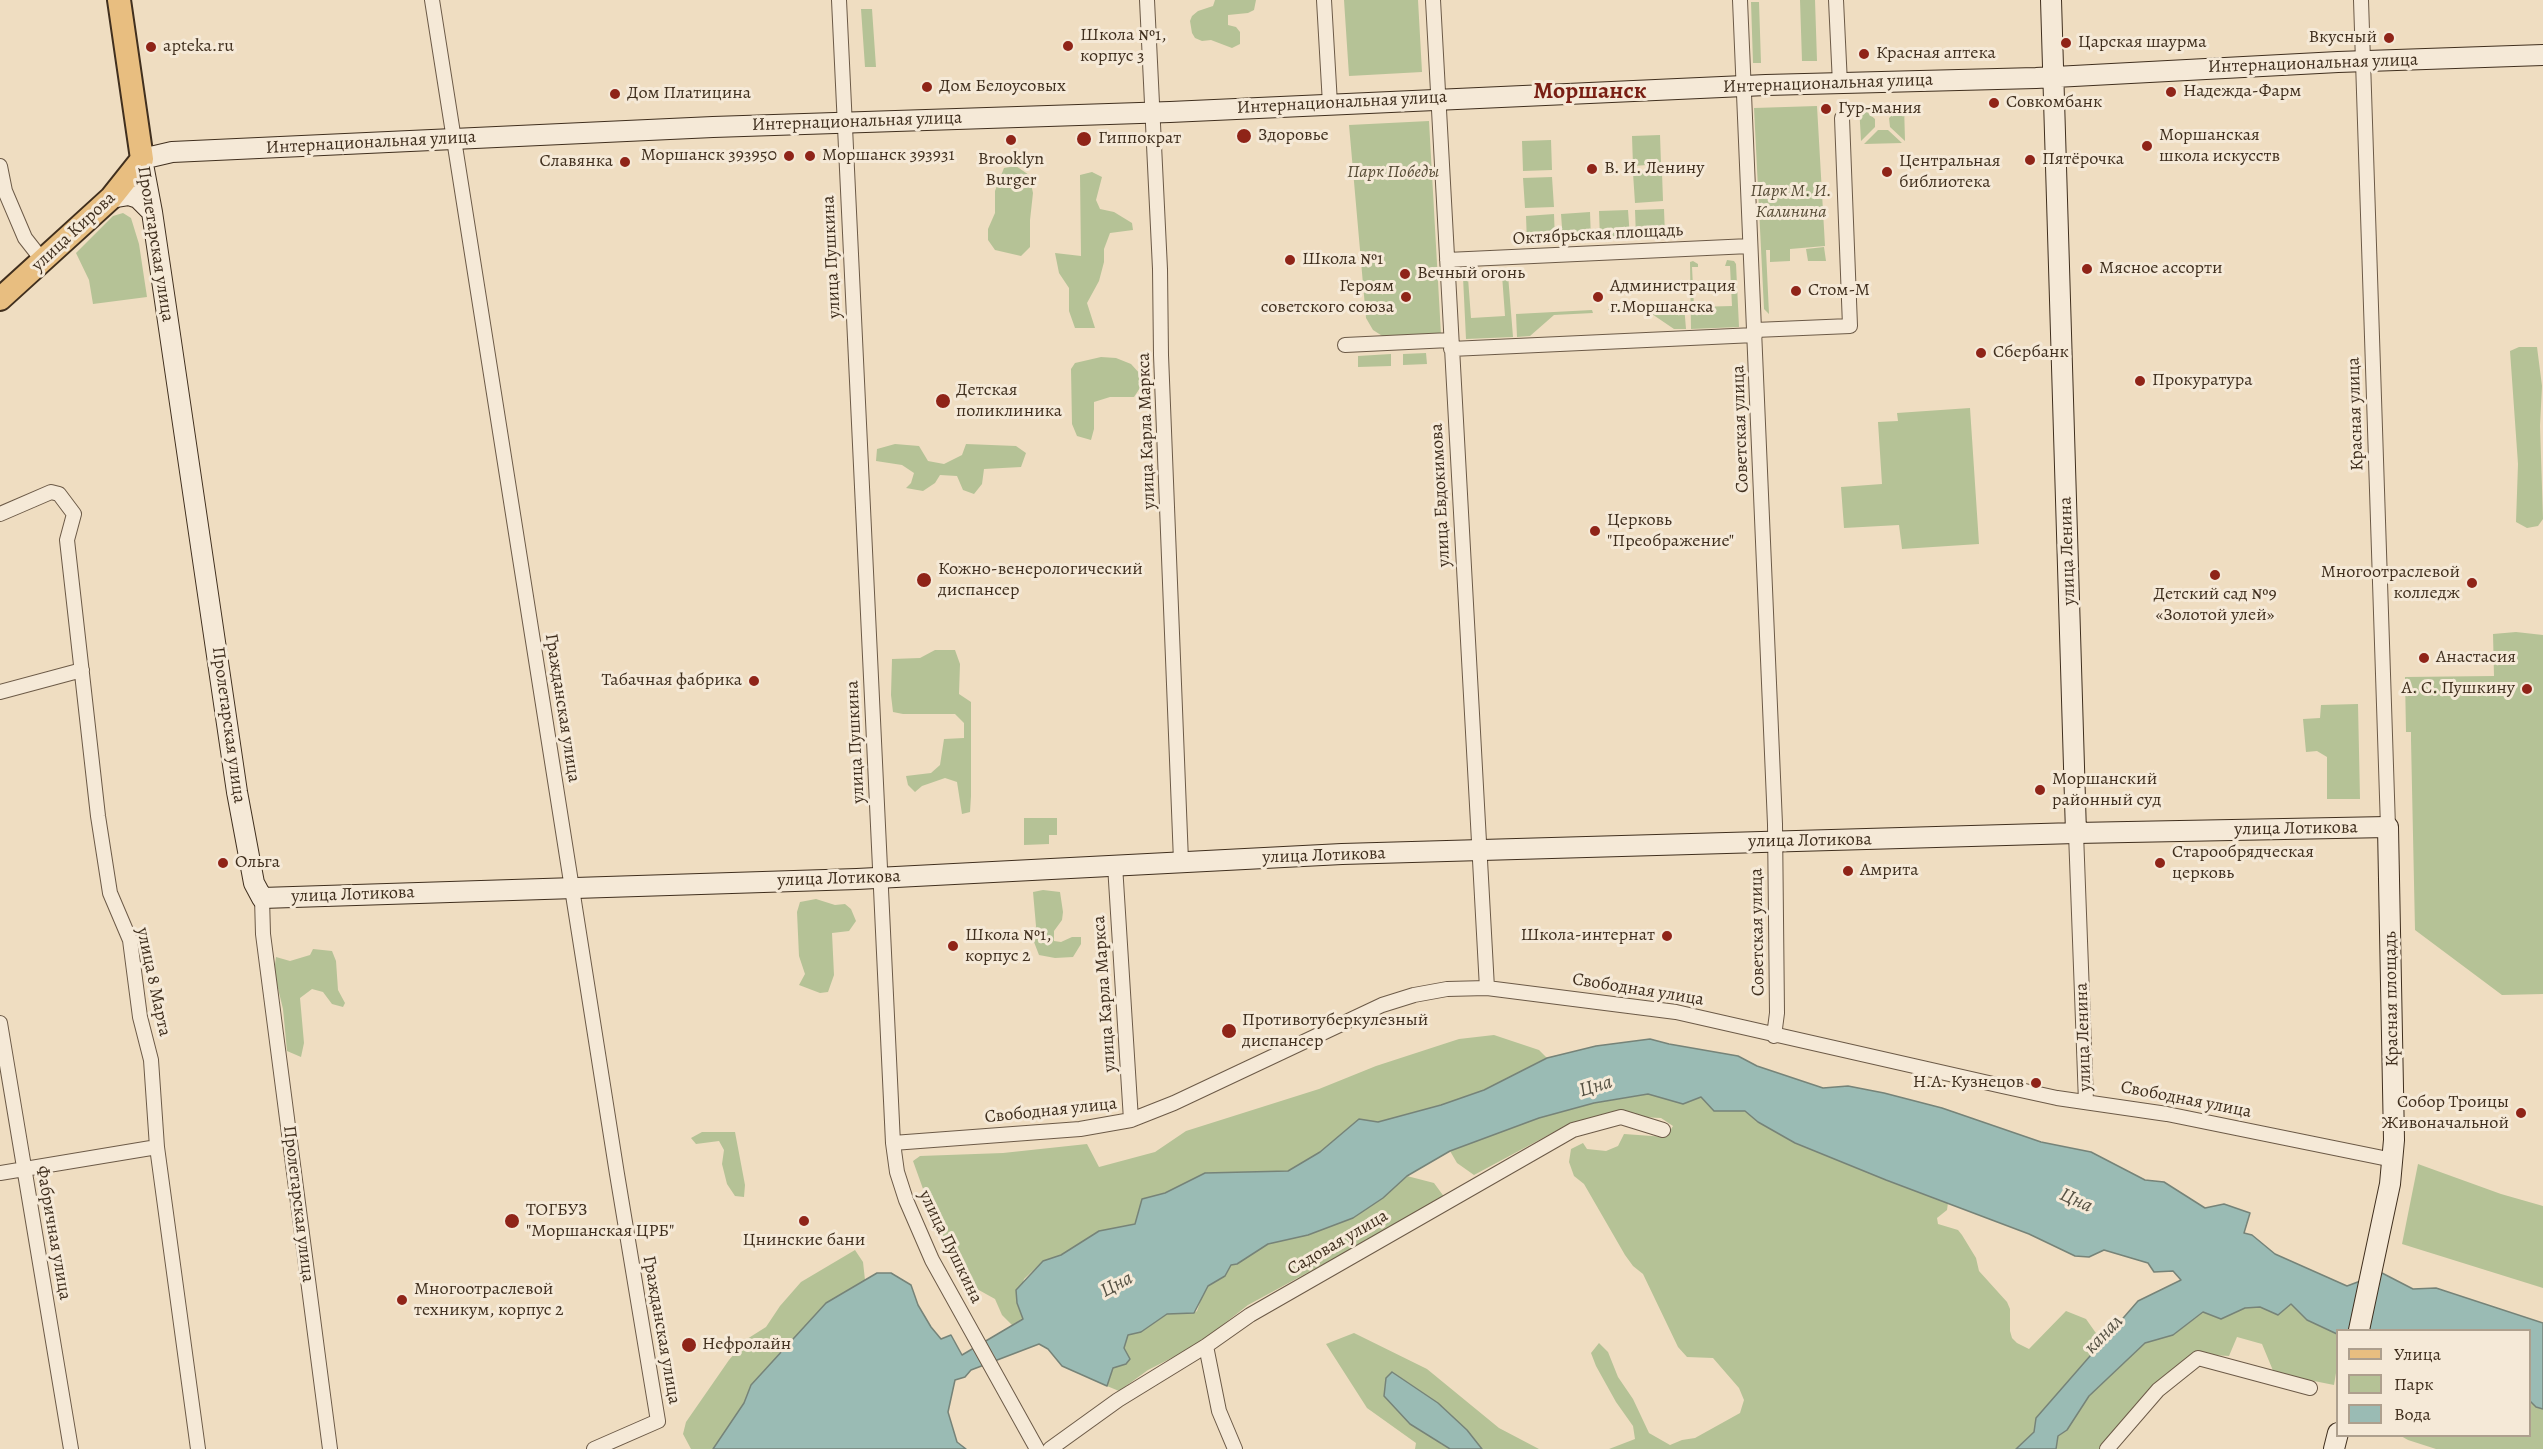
<!DOCTYPE html>
<meta charset="utf-8">
<style>
body{margin:0}
#map{position:relative;width:2543px;height:1449px;overflow:hidden;background:#efddc1;font-family:Alegreya,serif}
canvas{display:block}
.legend{position:absolute;left:2336px;top:1329px;width:195px;height:108px;box-sizing:border-box;background:#f5e9d7;border:2px solid #ad9f8d;margin:0;padding:8px 10px;list-style:none;font-size:18px;color:#402f1e}
.legend li{display:flex;align-items:center;gap:12px;height:30px}
.legend b{width:30px;border:2px solid #ad9f8d}
</style>
<div id="map">
<canvas width="2543" height="1449"></canvas>
<ul class="legend">
<li><b style="height:8px;background:#e8be80"></b>Улица</li>
<li><b style="height:16px;background:#b5c296"></b>Парк</li>
<li><b style="height:16px;background:#9abbb4"></b>Вода</li>
</ul>
</div>
<script>
const g = document.querySelector('canvas').getContext('2d');
g.lineJoin = 'round';
function fillPath(path, color) { g.fillStyle = color; g.fill(path, 'evenodd'); }
const shape = rows => new Path2D(rows.map(r => 'M' + r).join(''));
function strokePath(path, color, width, dash) { g.strokeStyle = color; g.lineWidth = width; g.lineCap = dash ? 'butt' : 'round'; g.setLineDash(dash || []); g.stroke(path); }
function label(font, color, halo, rows, align = 'center') {
  g.font = font + ' Alegreya,serif'; g.lineWidth = 6; g.setLineDash([]); g.textBaseline = 'middle'; g.strokeStyle = halo; g.fillStyle = color; for (const [text, x, y, turn = 0] of rows) {
    g.save(); g.translate(x, y); g.rotate((+turn || 0) * Math.PI / 180); g.textAlign = isNaN(turn) ? turn : align; if (halo) g.strokeText(text, 0, 0); g.fillText(text, 0, 0); g.restore();
  }
}
fillPath(shape([
 [1215,0,1256,0,1254,10,1248,13,1228,15,1228,25,1236,27,1240,32,1240,44,1232,48,1211,40,1202,41,1195,38,1192,33,1190,21,1192,16,1198,11,1213,6],
 [1344,0,1418,0,1422,72,1349,76],
 [1800,0,1815,0,1817,61,1802,61],
 [1751,2,1759,2,1761,63,1753,63],
 [861,9,872,9,876,67,865,67],
 [1904,104,1905,141,1890,127,1889,118],
 [1859,105,1875,119,1875,127,1861,141],
 [1817,106,1825,246,1790,249,1790,261,1770,262,1770,250,1766,250,1769,314,1764,309,1754,108],
 [1429,121,1441,335,1384,337,1373,330,1366,318,1349,125],
 [1878,130,1888,130,1902,143,1864,144],
 [1660,135,1661,164,1633,166,1632,136],
 [1551,140,1552,170,1523,171,1522,141],
 [1016,166,1029,175,1033,193,1030,220,1030,247,1021,256,995,250,988,240,988,229,995,213,995,191,1004,168],
 [1092,172,1102,177,1096,200,1100,209,1114,212,1132,223,1133,230,1110,233,1104,249,1104,262,1099,281,1087,303,1095,328,1075,328,1069,311,1069,288,1059,273,1055,253,1081,256,1080,175],
 [1662,172,1663,201,1635,203,1633,173],
 [1552,177,1554,207,1525,208,1523,178],
 [1664,209,1665,236,1636,237,1635,210],
 [1628,210,1630,238,1600,239,1599,211],
 [1590,212,1591,240,1563,241,1561,214],
 [123,213,131,218,139,244,147,297,93,304,89,280,76,253,113,216],
 [1554,214,1555,241,1527,243,1526,216],
 [1824,247,1826,261,1808,261,1806,249],
 [1727,260,1734,261,1736,264,1739,327,1691,329,1690,262,1693,261,1698,264,1698,267,1692,267,1694,307,1732,306,1730,266,1725,266],
 [1503,271,1508,275,1513,337,1466,339,1463,277,1468,272,1473,275,1473,277,1468,278,1471,318,1505,316,1502,275,1498,275],
 [1684,305,1686,329,1674,329,1646,310,1608,312,1608,309],
 [1592,310,1593,313,1554,315,1530,336,1517,337,1516,314],
 [2519,347,2537,347,2542,386,2540,426,2543,519,2538,526,2527,528,2516,522,2518,464,2510,351],
 [1426,353,1427,364,1403,365,1403,354],
 [1391,354,1391,366,1358,367,1358,356],
 [1101,357,1116,358,1131,364,1141,375,1140,388,1134,397,1110,397,1094,402,1094,429,1091,440,1077,436,1072,424,1071,369,1075,363],
 [1970,408,1979,544,1902,549,1899,525,1844,528,1841,487,1882,484,1878,422,1898,421,1897,413],
 [895,444,919,446,928,461,944,464,962,455,966,444,1016,446,1026,453,1021,467,984,469,982,484,974,494,963,490,957,476,940,475,935,483,923,491,906,488,911,483,914,473,902,465,876,461,877,449],
 [2516,632,2543,635,2543,994,2502,995,2415,930,2411,740,2411,732,2406,732,2405,677,2494,676,2493,634],
 [935,650,955,650,960,664,959,694,971,702,971,796,970,812,962,814,957,782,945,778,922,786,915,792,908,785,906,776,931,773,940,765,944,739,964,738,964,723,955,714,903,714,893,712,891,695,892,659,920,658],
 [2358,704,2360,799,2327,799,2327,757,2317,751,2306,752,2303,719,2320,718,2321,705],
 [1024,818,1057,818,1057,835,1049,835,1049,844,1024,845],
 [1043,890,1060,892,1063,912,1062,920,1054,931,1054,941,1061,942,1072,937,1081,937,1081,944,1073,957,1055,958,1039,955,1034,942,1036,926,1033,892],
 [816,899,835,905,845,904,851,909,856,921,849,931,832,933,834,975,828,992,820,993,799,985,805,974,799,956,797,912,800,902],
 [313,949,332,951,336,961,338,990,345,1003,343,1007,332,1004,323,992,312,989,300,998,304,1043,301,1057,287,1051,283,1009,274,972,276,957,290,961,310,955],
 [1494,1035,1539,1050,1547,1058,1484,1090,1441,1105,1378,1122,1359,1119,1320,1152,1288,1171,1205,1173,1165,1193,1142,1199,1135,1224,1099,1231,1061,1255,1043,1261,1024,1279,1017,1303,1023,1318,1012,1325,1002,1315,995,1299,977,1289,943,1239,935,1218,940,1212,936,1212,927,1200,913,1161,920,1156,1003,1153,1087,1144,1099,1167,1155,1152,1186,1131,1319,1089,1376,1066,1459,1039],
 [1648,1094,1683,1104,1701,1097,1714,1111,1745,1111,1758,1122,1886,1180,1948,1203,1947,1210,1937,1218,1938,1224,1958,1230,1962,1235,1976,1258,1979,1271,2007,1302,2010,1309,2010,1331,2012,1338,2017,1343,2029,1349,2066,1311,2086,1319,2103,1343,2037,1418,2034,1432,2016,1449,1609,1449,1635,1439,1633,1426,1616,1402,1596,1366,1591,1353,1599,1343,1608,1352,1618,1377,1633,1399,1649,1433,1670,1445,1682,1440,1695,1438,1740,1413,1744,1400,1739,1388,1713,1358,1687,1357,1678,1347,1643,1274,1633,1266,1625,1255,1584,1184,1574,1176,1569,1162,1571,1149,1583,1143,1587,1149,1606,1151,1618,1146,1624,1134,1666,1137,1673,1126,1661,1118,1641,1117,1629,1112,1567,1125,1474,1175,1457,1163,1450,1151,1539,1118,1594,1103],
 [702,1132,735,1132,745,1185,744,1197,735,1196,727,1184,722,1164,724,1150,719,1141,696,1144,691,1138],
 [2418,1164,2501,1194,2543,1206,2543,1288,2402,1244],
 [1407,1176,1434,1183,1445,1198,1248,1305,1197,1345,1148,1370,1119,1391,1107,1386,1113,1368,1126,1364,1124,1348,1128,1335,1141,1332,1167,1314,1194,1313,1197,1311,1204,1291,1208,1286,1225,1276,1231,1265,1237,1264,1268,1244,1308,1235,1383,1198],
 [855,1250,863,1262,865,1280,826,1303,751,1385,744,1403,713,1449,691,1449,683,1434,686,1422,729,1360,747,1339,766,1327,780,1306,801,1282],
 [2291,1304,2307,1320,2337,1334,2337,1367,2334,1385,2274,1373,2262,1344,2237,1337,2229,1356,2193,1354,2153,1386,2100,1449,2056,1449,2058,1436,2067,1430,2089,1396,2145,1343,2173,1335,2204,1312,2221,1319,2245,1308,2260,1307,2278,1315],
 [1354,1333,1427,1369,1499,1428,1539,1449,1482,1449,1467,1430,1438,1403,1392,1372,1441,1444,1450,1449,1415,1449,1416,1443,1367,1408,1326,1344],
 [2530,1401,2536,1407,2543,1409,2543,1449,2436,1449,2408,1440,2401,1436,2530,1436]
]), '#b5c296');
const water = shape([
 [1650,1039,1669,1044,1738,1056,1757,1066,1823,1088,1848,1086,1884,1093,1942,1108,2041,1142,2091,1152,2145,1180,2164,1182,2205,1208,2224,1204,2250,1213,2244,1233,2252,1235,2275,1254,2347,1286,2382,1273,2413,1289,2436,1288,2543,1323,2543,1409,2536,1407,2530,1401,2530,1330,2338,1330,2337,1334,2307,1320,2291,1304,2278,1315,2260,1307,2245,1308,2221,1319,2203,1312,2173,1335,2145,1343,2089,1396,2067,1430,2058,1436,2056,1449,2016,1449,2034,1432,2036,1418,2138,1301,2181,1280,2173,1271,2154,1272,2148,1263,2104,1250,2089,1257,2075,1256,2029,1234,1886,1180,1795,1143,1758,1122,1745,1111,1714,1111,1701,1097,1683,1104,1648,1094,1594,1103,1539,1118,1450,1151,1407,1176,1383,1198,1353,1218,1308,1235,1268,1244,1237,1264,1231,1265,1225,1276,1208,1286,1194,1313,1167,1314,1141,1332,1128,1335,1124,1348,1130,1359,1126,1364,1113,1368,1107,1386,1062,1366,1048,1349,1039,1344,971,1370,965,1377,955,1380,948,1412,957,1442,966,1449,713,1449,744,1403,751,1385,826,1303,877,1273,891,1273,911,1285,918,1305,931,1327,941,1339,951,1335,962,1355,1023,1319,1017,1303,1016,1290,1043,1261,1061,1255,1099,1231,1135,1224,1142,1199,1165,1193,1205,1173,1288,1171,1320,1152,1359,1119,1378,1122,1441,1105,1484,1090,1547,1058,1596,1046,1650,1039],
 [1392,1372,1438,1403,1467,1430,1482,1449,1450,1449,1410,1424,1384,1396,1386,1378,1392,1372]
]);
fillPath(water, '#9abbb4');
strokePath(water, '#768378', 1.5);
const street = shape([
 [432,0,617,1174,658,1421,594,1449],
 [839,0,893,1143,897,1172,906,1200,932,1260,1037,1449],
 [1147,0,1160,269,1161,355,1181,861],
 [1324,0,1330,104],
 [1433,0,1487,988],
 [1740,0,1775,824,1777,1013,1774,1036],
 [1836,0,1840,84],
 [2361,0,2388,827],
 [0,166,5,191,25,238,43,261],
 [1447,260,1750,246],
 [1755,330,1850,326,1842,118],
 [1345,345,1450,340],
 [1451,349,1755,335],
 [0,514,51,492,59,494,74,514,67,540,98,816,110,893,130,940,140,1017,151,1060,157,1147,198,1449],
 [0,692,82,670],
 [2076,833,2086,1102],
 [1115,865,1131,1120],
 [262,898,263,934,330,1449],
 [0,1023,71,1449],
 [893,1143,1080,1129,1131,1120,1174,1103,1382,1005,1414,995,1447,989,1487,988,1676,1012,2002,1086,2057,1098,2167,1114,2393,1160],
 [0,1173,157,1147],
 [1206,1346,1219,1411,1235,1449],
 [1050,1449,1118,1400,1206,1346,1250,1315,1573,1130,1621,1117,1663,1130],
 [2107,1449,2158,1390,2198,1358,2310,1388]
]);
const secondary = shape([
 [2051,0,2076,833],
 [111,198,129,195,138,198,152,212],
 [2359,1330,2390,1184,2394,1140,2388,827,2076,833,1342,854,857,879,262,898,254,883,237,792,152,212,142,159,172,152,713,127,1170,112,1766,85,2036,78,2338,62,2543,55],
 [2334,1449,2338,1433]
]);
const primary = shape([
 [0,299,111,198,142,159,119,0]
]);
strokePath(street, '#6c5a47', 16);
strokePath(secondary, '#402f1e', 22);
strokePath(primary, '#402f1e', 26);
strokePath(street, '#f5e9d7', 14);
strokePath(secondary, '#f5e9d7', 20);
strokePath(primary, '#e8be80', 22);
for (const [x, y, r, color] of [
 [2389,38,6,"#8f2418"],
 [2066,43,6,"#8f2418"],
 [1068,46,6,"#8f2418"],
 [151,47,6,"#8f2418"],
 [1864,54,6,"#8f2418"],
 [927,87,6,"#8f2418"],
 [2171,92,6,"#8f2418"],
 [615,94,6,"#8f2418"],
 [1994,103,6,"#8f2418"],
 [1826,109,6,"#8f2418"],
 [1244,136,8,"#8f2418"],
 [1084,139,8,"#8f2418"],
 [1011,140,6,"#8f2418"],
 [2147,146,6,"#8f2418"],
 [789,156,6,"#8f2418"],
 [810,156,6,"#8f2418"],
 [2030,160,6,"#8f2418"],
 [625,162,6,"#8f2418"],
 [1592,169,6,"#8f2418"],
 [1887,172,6,"#8f2418"],
 [1290,260,6,"#8f2418"],
 [2087,269,6,"#8f2418"],
 [1405,274,6,"#8f2418"],
 [1796,291,6,"#8f2418"],
 [1406,297,6,"#8f2418"],
 [1598,297,6,"#8f2418"],
 [1981,353,6,"#8f2418"],
 [2140,381,6,"#8f2418"],
 [943,401,8,"#8f2418"],
 [1595,531,6,"#8f2418"],
 [2215,575,6,"#8f2418"],
 [924,580,8,"#8f2418"],
 [2472,583,6,"#8f2418"],
 [2424,658,6,"#8f2418"],
 [754,681,6,"#8f2418"],
 [2527,689,6,"#8f2418"],
 [2040,790,6,"#8f2418"],
 [223,863,6,"#8f2418"],
 [2160,863,6,"#8f2418"],
 [1848,871,6,"#8f2418"],
 [1667,936,6,"#8f2418"],
 [953,946,6,"#8f2418"],
 [1229,1031,8,"#8f2418"],
 [2036,1083,6,"#8f2418"],
 [2521,1113,6,"#8f2418"],
 [512,1221,8,"#8f2418"],
 [804,1221,6,"#8f2418"],
 [402,1300,6,"#8f2418"],
 [689,1345,8,"#8f2418"]
]) { const dot = new Path2D(); dot.arc(x, y, r, 0, 2 * Math.PI); g.fillStyle = color; g.fill(dot); strokePath(dot, '#f5e9d7', 2); }
label('18px', '#402f1e', '#f5e9d7', [
 ["Школа №1,",1080,36],
 ["корпус 3",1080,57],
 ["Вкусный",2377,38,"right"],
 ["Царская шаурма",2078,43],
 ["apteka.ru",163,47],
 ["Красная аптека",1876,54],
 ["Дом Белоусовых",939,87],
 ["Надежда-Фарм",2183,92],
 ["Дом Платицина",627,94],
 ["Совкомбанк",2006,103],
 ["Гур-мания",1838,109],
 ["Здоровье",1258,136],
 ["Моршанская",2159,136],
 ["школа искусств",2159,157],
 ["Гиппократ",1098,139],
 ["Моршанск 393950",777,156,"right"],
 ["Моршанск 393931",822,156],
 ["Brooklyn",1011,160,"center"],
 ["Burger",1011,181,"center"],
 ["Пятёрочка",2042,160],
 ["Славянка",613,162,"right"],
 ["Центральная",1899,162],
 ["библиотека",1899,183],
 ["В. И. Ленину",1604,169],
 ["Школа №1",1302,260],
 ["Мясное ассорти",2099,269],
 ["Вечный огонь",1417,274],
 ["Героям",1394,287,"right"],
 ["советского союза",1394,308,"right"],
 ["Администрация",1610,287],
 ["г.Моршанска",1610,308],
 ["Стом-М",1808,291],
 ["Сбербанк",1993,353],
 ["Прокуратура",2152,381],
 ["Детская",956,391],
 ["поликлиника",956,412],
 ["Церковь",1607,521],
 ["\"Преображение\"",1607,542],
 ["Кожно-венерологический",938,570],
 ["диспансер",938,591],
 ["Многоотраслевой",2460,573,"right"],
 ["колледж",2460,594,"right"],
 ["Детский сад №9",2215,595,"center"],
 ["«Золотой улей»",2215,616,"center"],
 ["Анастасия",2436,658],
 ["Табачная фабрика",742,681,"right"],
 ["А. С. Пушкину",2515,689,"right"],
 ["Моршанский",2052,780],
 ["районный суд",2052,801],
 ["Старообрядческая",2172,853],
 ["церковь",2172,874],
 ["Ольга",235,863],
 ["Амрита",1860,871],
 ["Школа №1,",965,936],
 ["корпус 2",965,957],
 ["Школа-интернат",1655,936,"right"],
 ["Противотуберкулезный",1242,1021],
 ["диспансер",1242,1042],
 ["Н.А. Кузнецов",2024,1083,"right"],
 ["Собор Троицы",2509,1103,"right"],
 ["Живоначальной",2509,1124,"right"],
 ["ТОГБУЗ",526,1211],
 ["\"Моршанская ЦРБ\"",526,1232],
 ["Цнинские бани",804,1241,"center"],
 ["Многоотраслевой",414,1290],
 ["техникум, корпус 2",414,1311],
 ["Нефролайн",702,1345]
], 'left');
label('18px', '#402f1e', '#f5e9d7', [
 ["Интернациональная улица",2313,64,-2],
 ["Интернациональная улица",1828,84,-2],
 ["Интернациональная улица",1342,103,-3],
 ["Интернациональная улица",857,122,-2],
 ["Интернациональная улица",371,143,-3],
 ["улица Кирова",74,232,-43],
 ["Октябрьская площадь",1598,235,-3],
 ["Пролетарская улица",155,244,81],
 ["улица Пушкина",832,257,-93],
 ["Красная улица",2356,414,-92],
 ["Советская улица",1741,429,-92],
 ["улица Карла Маркса",1147,431,-92],
 ["улица Евдокимова",1441,495,-93],
 ["улица Ленина",2068,551,-92],
 ["Гражданская улица",562,708,81],
 ["Пролетарская улица",228,725,82],
 ["улица Пушкина",856,742,-93],
 ["улица Лотикова",2296,829,-1],
 ["улица Лотикова",1810,841,-1],
 ["улица Лотикова",1324,856,-2],
 ["улица Лотикова",839,879,-2],
 ["улица Лотикова",353,895,-2],
 ["Советская улица",1758,932,-91],
 ["улица 8 Марта",153,982,78],
 ["Свободная улица",1638,990,9],
 ["улица Карла Маркса",1105,994,-94],
 ["Красная площадь",2392,999,-91],
 ["улица Ленина",2084,1037,-92],
 ["Свободная улица",2186,1100,11],
 ["Свободная улица",1051,1111,-6],
 ["Пролетарская улица",298,1204,83],
 ["Фабричная улица",53,1233,80],
 ["Садовая улица",1338,1243,-30],
 ["улица Пушкина",950,1247,64],
 ["Гражданская улица",661,1330,80]
]);
label('italic 18px', '#574c36', '#f5e9d7', [
 ["Парк Победы",1393,173],
 ["Парк М. И.",1791,192],
 ["Калинина",1791,213]
]);
label('italic 20px', '#565244', '#f5e9d7', [
 ["Цна",1596,1087,-17],
 ["Цна",2076,1201,24],
 ["Цна",1117,1285,-28],
 ["канал",2104,1335,-46]
]);
label('bold 24px', '#7a1f14', '#f5e9d7', [
 ["Моршанск",1590,92]
]);
</script>
